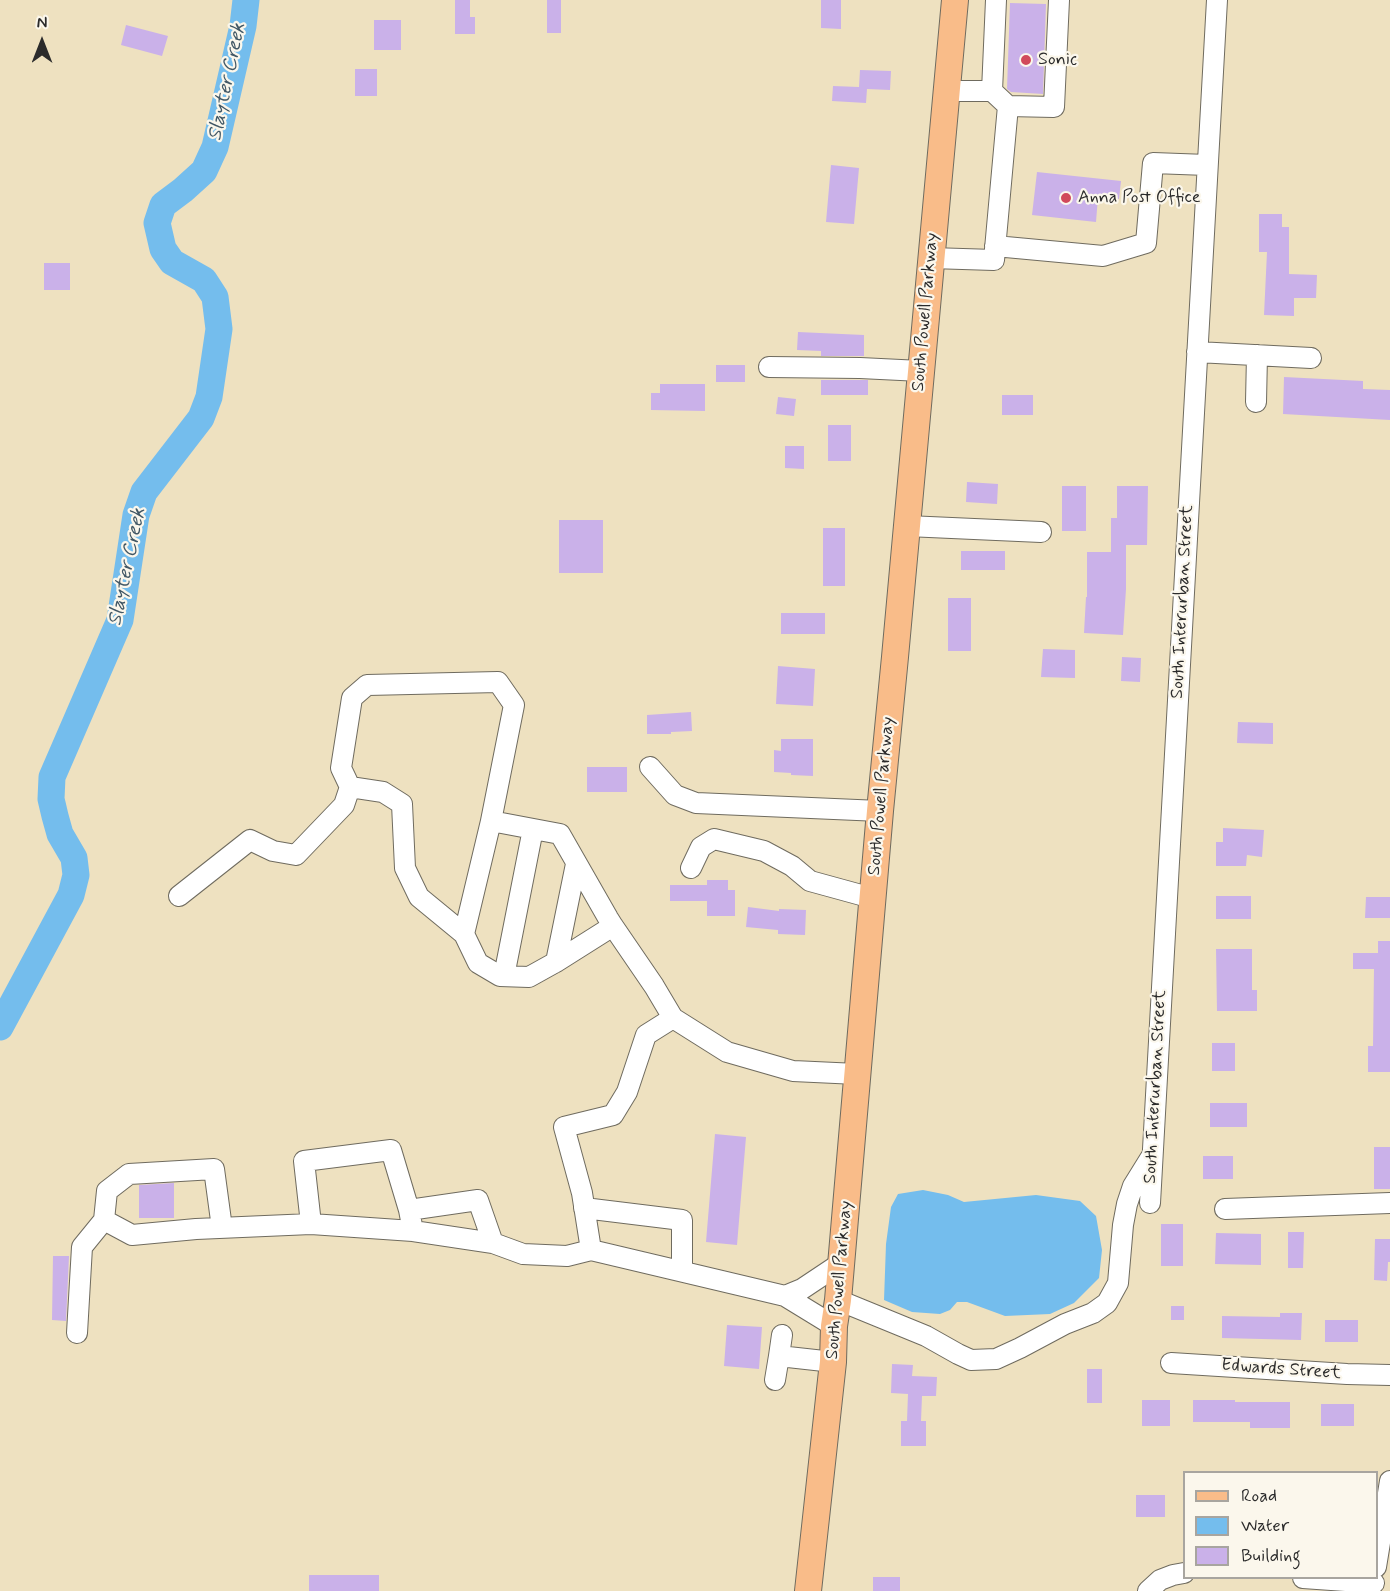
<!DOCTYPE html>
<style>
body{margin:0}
#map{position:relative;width:1390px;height:1591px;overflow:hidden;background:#eee1c0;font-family:Mynerve,sans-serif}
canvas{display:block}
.legend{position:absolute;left:1183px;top:1471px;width:195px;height:108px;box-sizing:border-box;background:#fbf7ec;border:2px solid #a8a59f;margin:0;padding:8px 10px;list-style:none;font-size:18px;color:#2b2b2b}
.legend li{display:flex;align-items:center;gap:12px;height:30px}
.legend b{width:30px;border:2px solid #a8a59f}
.north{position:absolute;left:12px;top:12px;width:60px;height:60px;-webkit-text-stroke:4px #fbf7ec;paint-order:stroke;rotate:0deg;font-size:16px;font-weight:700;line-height:24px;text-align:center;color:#2b2b2b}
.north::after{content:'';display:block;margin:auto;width:21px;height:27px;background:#2b2b2b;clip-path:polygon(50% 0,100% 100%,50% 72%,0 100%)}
</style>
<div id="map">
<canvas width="1390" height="1591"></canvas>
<ul class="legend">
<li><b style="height:8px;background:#f9bc89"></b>Road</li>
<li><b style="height:16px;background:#74bded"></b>Water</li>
<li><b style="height:16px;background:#cab1e9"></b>Building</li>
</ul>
<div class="north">N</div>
</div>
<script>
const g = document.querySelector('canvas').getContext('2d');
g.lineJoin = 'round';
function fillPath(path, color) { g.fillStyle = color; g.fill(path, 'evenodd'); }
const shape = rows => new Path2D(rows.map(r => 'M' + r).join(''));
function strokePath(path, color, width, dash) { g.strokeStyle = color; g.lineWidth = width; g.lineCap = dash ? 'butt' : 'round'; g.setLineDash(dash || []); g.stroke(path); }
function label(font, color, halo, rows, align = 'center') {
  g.font = font + ' Mynerve,sans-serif'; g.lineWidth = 4.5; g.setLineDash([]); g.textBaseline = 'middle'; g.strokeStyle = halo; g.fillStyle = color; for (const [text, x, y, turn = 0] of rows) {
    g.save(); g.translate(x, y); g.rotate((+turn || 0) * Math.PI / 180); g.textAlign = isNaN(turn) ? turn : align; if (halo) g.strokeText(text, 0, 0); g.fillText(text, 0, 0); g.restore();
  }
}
fillPath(shape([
 [923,1190,948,1195,964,1202,1036,1195,1080,1201,1096,1216,1102,1250,1099,1278,1074,1303,1050,1314,1005,1316,967,1302,957,1302,950,1310,940,1314,912,1312,884,1300,886,1244,891,1207,898,1194]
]), '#74bded');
strokePath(shape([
 [0,1027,71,895,76,875,74,858,60,834,55,816,51,799,52,777,120,620,136,515,144,492,201,418,209,397,219,329,215,297,204,280,172,262,163,249,157,223,163,205,183,190,204,171,215,147,243,26,246,0]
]), '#74bded', 27);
fillPath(shape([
 [455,0,470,0,470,17,475,17,475,34,455,34],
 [547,0,561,0,561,33,547,33],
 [821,0,841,0,841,29,821,28],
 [1010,3,1046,4,1043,94,1011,92,1007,89],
 [374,20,401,20,401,50,374,50],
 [126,25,168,36,162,56,121,45],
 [355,69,377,69,377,96,355,96],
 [860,70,891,71,890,90,867,89,866,103,832,101,833,86,859,87],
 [831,165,859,168,854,224,826,222],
 [1037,172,1121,181,1119,199,1098,197,1096,222,1032,215],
 [1259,214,1282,214,1282,227,1289,227,1289,274,1317,275,1316,298,1294,298,1294,316,1264,315,1267,252,1259,252],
 [44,263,70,263,70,290,44,290],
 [798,332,864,335,864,356,821,356,821,351,797,350],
 [716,365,745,365,745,382,716,382],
 [1284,377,1363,381,1363,389,1390,390,1390,420,1283,414],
 [821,380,868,380,868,395,821,395],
 [660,384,705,384,705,411,651,410,651,393,660,393],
 [1002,395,1033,395,1033,415,1002,415],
 [778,397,796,399,794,416,776,414],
 [828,425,851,425,851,461,828,461],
 [785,446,804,446,804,469,785,468],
 [967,482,998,484,997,504,966,502],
 [1062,486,1086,486,1086,531,1062,531],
 [1117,486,1148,486,1147,545,1126,545,1126,589,1123,635,1084,633,1086,597,1087,597,1087,552,1111,552,1111,518,1117,518],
 [559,520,603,520,603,573,559,573],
 [823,528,845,528,845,586,823,586],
 [961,551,1005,551,1005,570,961,570],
 [948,598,971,598,971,651,948,651],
 [781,613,825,613,825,634,781,634],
 [1043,649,1075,650,1075,678,1041,677],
 [1122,657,1141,658,1140,682,1121,681],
 [778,666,815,669,813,706,776,704],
 [691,712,692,731,671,732,671,734,647,734,647,715],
 [1238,722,1273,723,1273,744,1237,743],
 [781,739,813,739,813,776,791,775,791,773,774,772,774,750,781,751],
 [587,767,627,767,627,792,587,792],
 [1223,828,1264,830,1262,857,1247,855,1246,866,1216,866,1216,842,1223,842],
 [707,880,728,880,728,890,735,890,735,916,707,916,707,901,670,901,670,885,707,885],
 [1216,896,1251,896,1251,919,1216,919],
 [1366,897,1390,897,1390,918,1365,918],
 [748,907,779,911,779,909,806,910,805,935,778,934,778,930,746,927],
 [1378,941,1390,941,1390,1072,1368,1072,1368,1046,1373,1046,1374,969,1353,969,1353,953,1378,953],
 [1216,949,1252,949,1252,990,1257,990,1257,1011,1217,1011],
 [1212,1043,1235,1043,1235,1071,1212,1071],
 [1210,1103,1247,1103,1247,1127,1210,1127],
 [715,1134,746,1137,737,1245,706,1242],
 [1374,1147,1390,1147,1390,1189,1374,1189],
 [1203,1156,1233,1156,1233,1179,1203,1179],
 [174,1183,174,1218,139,1218,139,1185],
 [1161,1224,1183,1224,1183,1266,1161,1266],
 [1288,1232,1304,1232,1303,1268,1288,1268],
 [1216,1233,1261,1234,1261,1265,1215,1264],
 [1375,1239,1390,1239,1390,1262,1388,1262,1387,1281,1374,1280],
 [53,1256,69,1256,66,1321,52,1320],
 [1171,1306,1184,1306,1184,1320,1171,1320],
 [1280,1313,1302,1313,1301,1340,1222,1338,1222,1316,1280,1317],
 [1325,1320,1358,1320,1358,1342,1325,1342],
 [727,1325,762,1327,759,1369,724,1366],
 [892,1364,913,1365,912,1376,937,1377,936,1396,922,1396,921,1421,926,1421,926,1446,901,1446,901,1421,907,1421,908,1394,891,1393],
 [1087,1369,1102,1369,1102,1403,1087,1403],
 [1142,1400,1170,1400,1170,1426,1142,1426],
 [1193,1400,1235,1400,1235,1402,1290,1402,1290,1428,1250,1428,1250,1422,1193,1422],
 [1321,1404,1354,1404,1354,1426,1321,1426],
 [1136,1495,1165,1495,1165,1517,1136,1517],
 [309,1575,379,1575,379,1591,309,1591],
 [873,1577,900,1577,900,1591,873,1591]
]), '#cab1e9');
const minor = shape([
 [946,91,992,91,1008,106,1054,107,1059,0],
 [992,91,996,0],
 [995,246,1103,256,1146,243,1153,163,1207,165],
 [931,258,994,260,1008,106],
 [1197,352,1311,358],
 [769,367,860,368,921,371],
 [1256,402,1257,355],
 [907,526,1041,532],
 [650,767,675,795,696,803,880,811],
 [691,868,701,847,714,839,764,851,792,866,810,881,872,898],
 [179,896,250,840,273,851,296,855,344,805,350,787],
 [613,926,556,962,529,977,500,976,478,963,464,934,419,897,405,868,402,804,383,792,350,787,341,768,352,698,367,685,498,682,514,705,491,821,560,834,608,918,613,926,654,986,673,1018,727,1052,793,1071,857,1074],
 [464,934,491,821],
 [556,962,576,864],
 [504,976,533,829],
 [1150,1203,1217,0],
 [584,1208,682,1220,682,1271],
 [1225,1209,1390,1203],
 [409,1210,478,1200,493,1243],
 [311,1224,304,1161,391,1150,409,1210,413,1231],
 [222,1228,214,1169,129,1174,107,1191,104,1220,132,1235,196,1229,311,1224,413,1231,493,1243,523,1254,567,1256,591,1250,785,1296,834,1326],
 [591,1250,582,1193,564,1127,613,1115,627,1092,646,1035,673,1018],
 [785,1296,802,1289,841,1263],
 [838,1300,926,1336,958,1354,971,1360,996,1359,1020,1348,1065,1324,1093,1313,1107,1303,1118,1283,1123,1225,1127,1204,1133,1186,1151,1157],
 [77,1333,82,1247,104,1220],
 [782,1335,779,1356,833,1362],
 [1171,1363,1347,1374,1390,1375],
 [775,1380,779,1356],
 [1376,1567,1390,1481],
 [1303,1578,1374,1583],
 [1148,1591,1160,1580,1173,1575,1184,1573]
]);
const major = shape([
 [808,1591,833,1362,834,1326,838,1300,880,811,895,657,955,0]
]);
strokePath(minor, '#6f6b5f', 22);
strokePath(major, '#6f6b5f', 28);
strokePath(minor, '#fff', 20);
strokePath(major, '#f9bc89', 26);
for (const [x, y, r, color] of [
 [1026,60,6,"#d1495b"],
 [1066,198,6,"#d1495b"]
]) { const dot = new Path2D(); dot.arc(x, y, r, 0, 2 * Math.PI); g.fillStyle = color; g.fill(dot); strokePath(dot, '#fbf7ec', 2); }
label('18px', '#2b2b2b', '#fbf7ec', [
 ["Sonic",1038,60],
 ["Anna Post Office",1078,198]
], 'left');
label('18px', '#2b2b2b', '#fbf7ec', [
 ["South Powell Parkway",926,312,-85],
 ["South Interurban Street",1183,602,-87],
 ["South Powell Parkway",882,796,-85],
 ["South Interurban Street",1156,1087,-87],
 ["South Powell Parkway",840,1280,-85],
 ["Edwards Street",1281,1370,4]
]);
label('italic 20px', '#415765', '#fbf7ec', [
 ["Slayter Creek",228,82,-78],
 ["Slayter Creek",128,567,-78]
]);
</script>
